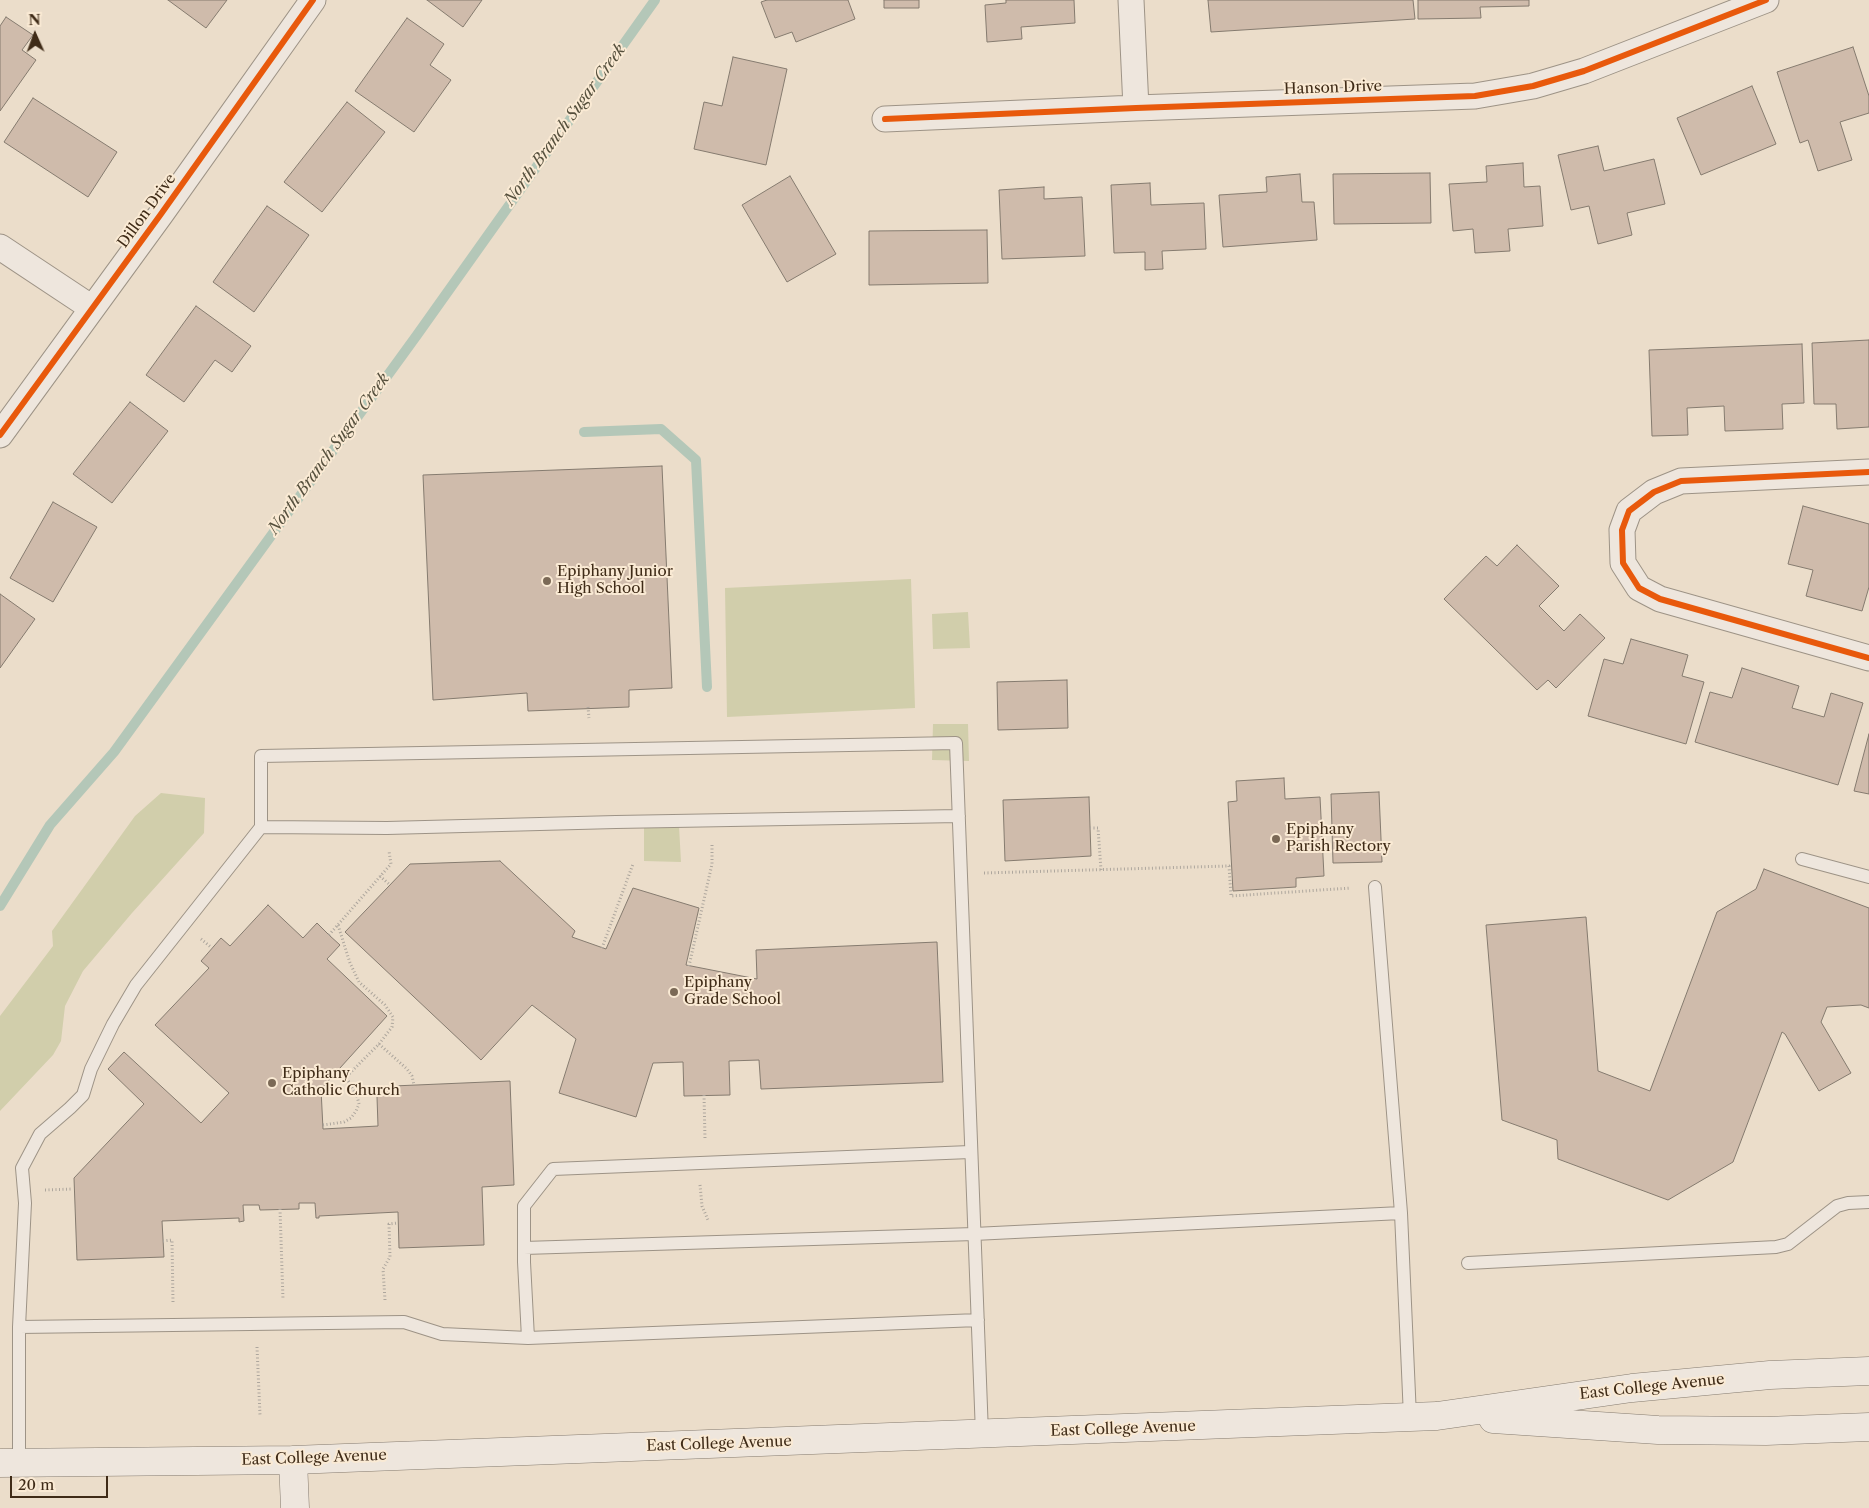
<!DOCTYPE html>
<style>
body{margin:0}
#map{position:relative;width:1869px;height:1508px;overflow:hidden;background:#ebddca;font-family:"Libre Caslon Text",serif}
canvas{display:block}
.north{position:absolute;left:10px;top:10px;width:50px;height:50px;-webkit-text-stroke:4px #faead4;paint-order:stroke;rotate:358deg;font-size:14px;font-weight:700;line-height:20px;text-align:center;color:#3f2b17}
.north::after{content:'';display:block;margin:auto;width:18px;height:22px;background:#3f2b17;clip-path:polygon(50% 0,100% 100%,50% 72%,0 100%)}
.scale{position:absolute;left:10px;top:1476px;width:98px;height:22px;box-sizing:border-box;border:2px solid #3f2b17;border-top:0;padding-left:6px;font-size:15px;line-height:18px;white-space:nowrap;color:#3f2b17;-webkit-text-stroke:4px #faead4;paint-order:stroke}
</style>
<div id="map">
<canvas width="1869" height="1508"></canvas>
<div class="north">N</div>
<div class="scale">20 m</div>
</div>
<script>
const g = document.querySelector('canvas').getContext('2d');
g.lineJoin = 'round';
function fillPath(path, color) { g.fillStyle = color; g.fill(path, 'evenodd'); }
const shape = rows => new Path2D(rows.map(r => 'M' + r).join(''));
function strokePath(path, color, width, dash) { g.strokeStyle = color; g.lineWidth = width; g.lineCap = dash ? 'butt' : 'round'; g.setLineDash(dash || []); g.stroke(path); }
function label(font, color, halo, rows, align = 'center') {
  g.font = font + ' "Libre Caslon Text",serif'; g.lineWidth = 4; g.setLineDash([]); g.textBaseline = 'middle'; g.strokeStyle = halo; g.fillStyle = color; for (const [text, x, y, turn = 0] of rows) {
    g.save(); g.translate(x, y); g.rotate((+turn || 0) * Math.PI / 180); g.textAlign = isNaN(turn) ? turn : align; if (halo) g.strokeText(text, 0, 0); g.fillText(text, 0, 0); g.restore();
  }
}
fillPath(shape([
 [911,579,915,708,727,717,725,588],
 [968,612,970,648,933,649,932,614],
 [933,724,968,724,969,761,932,760],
 [161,793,205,798,204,833,132,913,83,971,65,1006,61,1041,53,1055,0,1111,0,1016,53,946,52,931,135,816],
 [644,826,679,826,681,862,644,861]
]), '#d1ceab');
strokePath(shape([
 [584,432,661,429,696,460,707,687],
 [0,906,50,825,114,752,417,335,655,0]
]), '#b4c7b8', 10);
const building = shape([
 [168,0,227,0,206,28,168,0],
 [427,0,482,0,463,27,427,0],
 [767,0,848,0,855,19,796,42,792,32,775,38,761,2,767,0],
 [884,0,919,0,919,8,884,8,884,0],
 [1006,0,1074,0,1075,23,1021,27,1022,39,987,42,985,5,1006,3,1006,0],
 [1208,0,1413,0,1415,19,1211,32,1208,0],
 [1418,0,1529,0,1529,6,1480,7,1481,18,1418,19,1418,0],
 [6,17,33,35,22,50,36,60,0,111,0,26,6,17],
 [407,18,444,44,430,65,451,80,414,132,355,91,407,18],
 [1853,47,1869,96,1869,113,1840,122,1852,160,1818,171,1808,140,1800,143,1777,72,1853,47],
 [733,57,787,69,766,165,694,149,704,102,722,106,733,57],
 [1752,86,1776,144,1701,175,1677,118,1752,86],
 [33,98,117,152,88,197,4,142,33,98],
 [347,102,385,132,322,212,284,182,347,102],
 [1598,146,1604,171,1654,159,1665,204,1627,213,1632,235,1598,244,1589,206,1571,210,1558,155,1598,146],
 [1523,163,1524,187,1540,186,1543,226,1508,229,1510,251,1475,253,1473,229,1453,231,1449,184,1487,182,1486,166,1523,163],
 [1430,173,1431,223,1334,224,1333,174,1430,173],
 [1300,174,1302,202,1314,202,1317,240,1223,247,1219,195,1267,192,1266,177,1300,174],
 [790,176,836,254,787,282,742,205,790,176],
 [1150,183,1151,205,1204,203,1206,249,1162,251,1163,269,1145,270,1145,252,1114,253,1111,185,1150,183],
 [1044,187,1044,199,1082,197,1085,256,1002,259,999,190,1044,187],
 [267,206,309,235,254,312,213,282,267,206],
 [987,230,988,283,869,285,869,231,987,230],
 [196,306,251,346,232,372,215,360,184,402,146,375,196,306],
 [1869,340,1869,427,1837,429,1836,404,1814,404,1812,343,1869,340],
 [1802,344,1804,403,1782,404,1783,429,1725,431,1724,406,1687,408,1688,435,1652,436,1649,350,1802,344],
 [130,402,168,431,112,503,73,474,130,402],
 [662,466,672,688,629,690,629,707,528,711,527,693,433,700,423,475,662,466],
 [53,502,97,527,53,602,10,578,53,502],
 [1803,506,1869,524,1869,587,1862,611,1806,596,1813,570,1788,564,1803,506],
 [1517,545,1559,586,1539,606,1564,631,1580,614,1605,638,1556,688,1548,680,1537,690,1444,599,1486,556,1497,566,1517,545],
 [0,594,35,619,0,668,0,594],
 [1631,639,1688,655,1682,676,1704,682,1686,744,1588,716,1604,659,1623,664,1631,639],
 [1742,668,1799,686,1792,708,1824,717,1831,693,1863,703,1838,785,1695,742,1710,692,1732,698,1742,668],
 [1067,680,1068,728,998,730,997,682,1067,680],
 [1869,734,1869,794,1854,791,1869,734],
 [1284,778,1285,799,1320,797,1324,876,1296,878,1296,887,1233,891,1228,802,1237,801,1236,781,1284,778],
 [1379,792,1382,862,1333,863,1331,794,1379,792],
 [1089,797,1091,856,1005,861,1003,800,1089,797],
 [500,861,575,931,572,937,606,949,633,888,699,908,686,965,757,979,756,950,937,942,943,1082,761,1089,759,1060,729,1061,730,1095,684,1096,683,1062,653,1063,636,1117,559,1093,576,1039,532,1005,481,1060,345,932,410,864,500,861],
 [1764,869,1869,908,1869,1008,1861,1005,1827,1007,1821,1022,1851,1073,1819,1091,1785,1034,1782,1032,1733,1162,1668,1200,1558,1159,1557,1140,1502,1120,1486,925,1586,917,1598,1071,1650,1091,1717,912,1756,889,1764,869],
 [268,905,303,938,317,923,329,935,340,945,327,959,387,1016,321,1089,323,1129,378,1126,377,1097,384,1089,393,1089,393,1086,510,1081,514,1185,482,1187,484,1245,399,1248,398,1212,319,1216,319,1218,316,1218,315,1203,299,1203,299,1209,260,1210,259,1205,243,1205,244,1221,239,1222,239,1218,162,1221,164,1257,77,1260,74,1178,144,1104,108,1069,124,1052,201,1123,229,1093,155,1025,209,968,201,961,221,938,230,946,268,905]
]);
fillPath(building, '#cfbbab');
strokePath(building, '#857b6f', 1);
const lane = shape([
 [261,827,387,828,616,822,959,816],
 [1802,859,1869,877],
 [1375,887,1401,1213,1410,1417],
 [524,1248,974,1234,1401,1213],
 [1468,1263,1776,1247,1788,1244,1837,1206,1848,1203,1869,1202],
 [19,1327,404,1322,442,1334,528,1338,978,1320],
 [528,1338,524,1262,524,1206,553,1169,970,1152],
 [19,1463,19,1327,25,1203,22,1168,40,1134,70,1108,83,1095,91,1069,113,1024,136,985,261,827,261,756,956,743,982,1434]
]);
const street = shape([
 [1131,0,1136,108],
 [885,119,1136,108,1475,96,1533,86,1584,71,1766,0],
 [0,247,92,308],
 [0,435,161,214,313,0],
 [1869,472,1681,481,1654,492,1629,511,1622,530,1623,563,1639,588,1660,599,1869,658]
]);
const secondary = shape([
 [1493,1419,1658,1430,1766,1431,1869,1427],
 [293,1460,295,1508],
 [0,1463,293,1460,1410,1417,1437,1416,1632,1388,1770,1375,1869,1371]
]);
strokePath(lane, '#9d9386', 14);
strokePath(street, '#9d9386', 27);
strokePath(secondary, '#857b6f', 29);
strokePath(shape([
 [588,707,589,718],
 [1090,828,1098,828,1101,870],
 [984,873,1229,866,1231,896,1351,888],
 [380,876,390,885],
 [329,935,391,864,389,851],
 [201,939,212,948],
 [602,948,633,864],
 [689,966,712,864,712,843],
 [379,1044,407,1069,412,1076,414,1085],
 [338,1070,346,1077],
 [704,1095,705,1139],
 [323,1125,344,1122,351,1118,356,1111,359,1104,357,1096,346,1077,379,1044,392,1027,393,1017,385,1005,359,982,350,963,338,925],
 [700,1185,702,1206,708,1220],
 [45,1190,73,1189],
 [280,1209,283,1300],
 [163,1241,172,1240,173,1303],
 [385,1300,383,1269,390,1257,389,1224,398,1223],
 [257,1347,260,1415]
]), '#ada69d', 3, [1, 2.5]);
strokePath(lane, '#eee6dd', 12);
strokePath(street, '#eee6dd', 25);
strokePath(secondary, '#eee6dd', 28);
strokePath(shape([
 [885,119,1136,108,1475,96,1533,86,1584,71,1766,0],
 [0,435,161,214,313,0],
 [1869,472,1681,481,1654,492,1629,511,1622,530,1623,563,1639,588,1660,599,1869,658]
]), '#e8590c', 6);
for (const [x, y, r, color] of [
 [547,581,5,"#7b6956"],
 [1276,839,5,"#7b6956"],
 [674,992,5,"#7b6956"],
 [272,1083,5,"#7b6956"]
]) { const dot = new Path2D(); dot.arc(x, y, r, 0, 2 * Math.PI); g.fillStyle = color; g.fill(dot); strokePath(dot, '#faead4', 2); }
label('15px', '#3f2b17', '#faead4', [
 ["Hanson Drive",1333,88,-2],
 ["Dillon Drive",147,211,-54],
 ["East College Avenue",1652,1387,-6],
 ["East College Avenue",1123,1429,-2],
 ["East College Avenue",719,1444,-2],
 ["East College Avenue",314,1458,-2]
]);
label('15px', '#3f2b17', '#faead4', [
 ["Epiphany Junior",557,572],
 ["High School",557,589],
 ["Epiphany",1286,830],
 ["Parish Rectory",1286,847],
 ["Epiphany",684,983],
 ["Grade School",684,1000],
 ["Epiphany",282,1074],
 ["Catholic Church",282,1091]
], 'left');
label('italic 16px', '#56503d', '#faead4', [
 ["North Branch Sugar Creek",565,125,-54],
 ["North Branch Sugar Creek",329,454,-54]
]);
</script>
